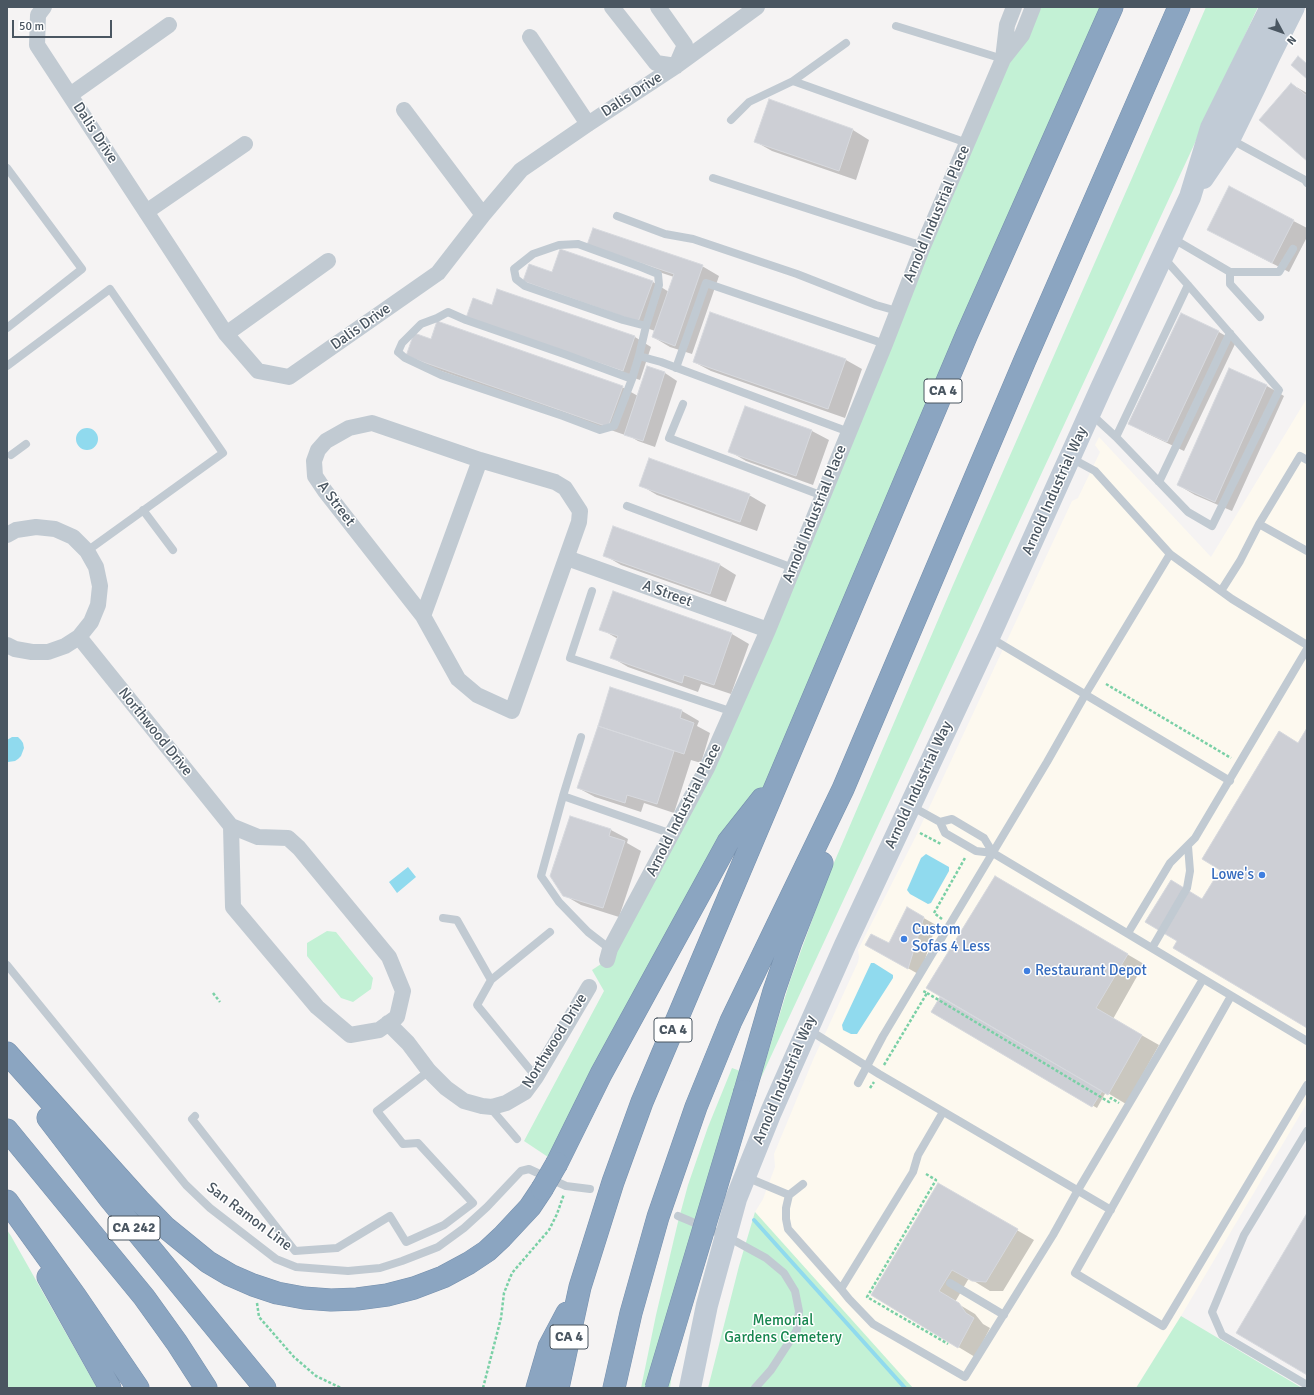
<!DOCTYPE html>
<style>
body{margin:0}
#map{position:relative;width:1314px;height:1395px;overflow:hidden;background:#f5f3f3;font-family:Signika,sans-serif}
canvas{display:block}
.frame{position:absolute;inset:0;border:8px solid #4a5661;pointer-events:none}
.north{position:absolute;left:1262px;top:12px;width:40px;height:40px;-webkit-text-stroke:3px #fff;paint-order:stroke;rotate:131deg;font-size:11px;font-weight:700;line-height:16px;text-align:center;color:#4a5661}
.north::after{content:'';display:block;margin:auto;width:14px;height:18px;background:#4a5661;clip-path:polygon(50% 0,100% 100%,50% 72%,0 100%)}
.scale{position:absolute;left:12px;top:20px;width:100px;height:18px;box-sizing:border-box;border:2px solid #4a5661;border-top:0;padding-left:5px;font-size:12px;line-height:14px;white-space:nowrap;color:#4a5661;-webkit-text-stroke:3px #fff;paint-order:stroke}
</style>
<div id="map">
<canvas width="1314" height="1395"></canvas>
<div class="frame"></div>
<div class="north">N</div>
<div class="scale">50 m</div>
</div>
<script>
const g = document.querySelector('canvas').getContext('2d');
g.lineJoin = 'round';
function fillPath(path, color) { g.fillStyle = color; g.fill(path, 'evenodd'); }
const shape = rows => new Path2D(rows.map(r => 'M' + r).join(''));
function strokePath(path, color, width, dash) { g.strokeStyle = color; g.lineWidth = width; g.lineCap = dash ? 'butt' : 'round'; g.setLineDash(dash || []); g.stroke(path); }
function label(font, color, halo, rows, align = 'center') {
  g.font = font + ' Signika,sans-serif'; g.lineWidth = 3; g.setLineDash([]); g.textBaseline = 'middle'; g.strokeStyle = halo; g.fillStyle = color; for (const [text, x, y, turn = 0] of rows) {
    g.save(); g.translate(x, y); g.rotate((+turn || 0) * Math.PI / 180); g.textAlign = isNaN(turn) ? turn : align; if (halo) g.strokeText(text, 0, 0); g.fillText(text, 0, 0); g.restore();
  }
}
fillPath(shape([
 [1307,398,1307,1103,1181,1316,1136,1388,913,1388,755,1212,763,1199,775,1167,774,1154,813,1060,858,962,859,957,858,950,915,838,1072,501,1078,498,1100,452,1095,445,1099,437,1211,557]
]), '#fdf9ef');
fillPath(shape([
 [1033,7,1113,7,779,778,728,842,557,1163,524,1141,604,991,592,970,607,960,672,834],
 [1206,7,1258,7,759,1082,790,981,827,879,953,585,1132,178],
 [327,931,336,932,373,978,371,989,353,1002,341,998,307,956,307,943],
 [732,1068,743,1072,673,1365,670,1388,641,1388,656,1315,678,1222,688,1185,708,1127],
 [755,1212,913,1388,708,1388,739,1266],
 [7,1230,11,1236,97,1388,7,1388],
 [1181,1316,1302,1388,1136,1388]
]), '#c3f1d5');
fillPath(shape([
 '76 439a11 11 0 1 1 22 0a11 11 0 1 1-22 0Z',
 [12,737,18,737,21,740,23,743,24,748,21,756,18,759,15,761,8,762,7,762,7,740],
 [926,854,949,867,949,871,931,903,928,904,910,894,907,890,921,858],
 [408,867,416,877,397,893,389,882],
 [871,963,874,963,893,975,893,978,857,1034,851,1034,843,1030,842,1025]
]), '#90daee');
fillPath(shape([
 [1291,84,1307,93,1307,160],
 [770,101,853,130,869,140,856,180,772,151,756,142],
 [1230,188,1307,228,1307,237,1289,272,1225,239],
 [605,254,702,266,719,276,692,354,670,347,653,337,655,331,540,290,524,280,552,273,653,282,669,292,674,277],
 [498,291,635,337,651,347,640,380,484,327],
 [1181,315,1219,332,1236,342,1184,451,1146,433,1130,424],
 [408,355,622,387,638,396,648,368,665,373,677,381,655,447,638,441,626,434,625,435,424,365],
 [846,360,862,369,845,418,711,371,694,362],
 [1230,370,1267,386,1284,396,1232,511,1195,495,1178,485],
 [745,407,812,431,829,440,813,485,746,461,729,451],
 [640,485,749,495,766,505,757,531,657,495],
 [614,528,720,565,736,575,726,602,621,565,604,555],
 [614,592,732,634,749,644,731,694,701,684,698,692,628,667,611,657,618,639,601,629],
 [611,688,682,711,699,721,697,726,710,733,701,763,691,760,674,813,644,803,641,812,595,797,578,788],
 [571,817,611,830,628,839,627,843,641,851,619,917,581,905,564,895],
 [995,877,1144,964,1113,1019,1159,1045,1126,1104,1106,1092,1097,1108,932,1012,1054,1064],
 [908,909,936,925,920,975,867,945,890,945],
 [939,1185,1034,1240,1003,1291,990,1291,969,1278,955,1302,975,1314,983,1324,990,1328,975,1357,872,1295]
]), '#0003');
strokePath(shape([
 [754,1220,905,1388]
]), '#90daee', 4);
const building = shape([
 [1298,56,1307,64,1307,79,1291,65,1298,56],
 [1291,83,1307,96,1307,161,1259,120,1291,83],
 [769,99,853,129,839,171,754,142,769,99],
 [1229,186,1294,220,1272,263,1207,230,1229,186],
 [593,228,703,265,675,346,652,337,674,274,587,245,593,228],
 [560,249,653,281,638,322,523,281,529,264,552,272,560,249],
 [497,289,635,336,623,371,466,318,473,298,492,305,497,289],
 [710,312,846,359,828,409,693,362,710,312],
 [1181,313,1219,331,1167,442,1128,424,1181,313],
 [437,321,623,386,608,427,406,356,414,333,431,339,437,321],
 [647,366,665,372,643,441,624,435,647,366],
 [1229,368,1267,385,1215,502,1177,485,1229,368],
 [745,406,812,430,796,476,728,452,745,406],
 [649,458,750,494,740,522,639,486,649,458],
 [613,526,720,564,710,594,603,556,613,526],
 [613,591,732,633,714,685,684,675,682,683,610,658,618,636,599,630,613,591],
 [610,687,682,710,680,718,694,723,684,754,598,726,610,687],
 [598,726,674,751,657,804,627,795,625,803,577,788,598,726],
 [1307,728,1307,1028,1173,948,1177,941,1145,922,1171,880,1202,899,1220,870,1202,859,1279,731,1298,743,1307,728],
 [570,816,611,829,609,836,625,841,603,908,563,896,550,876,570,816],
 [995,876,1128,954,1096,1008,1142,1035,1108,1095,926,988,995,876],
 [907,907,924,917,908,969,865,945,871,934,889,943,907,907],
 [940,997,1102,1091,1092,1107,931,1012,940,997],
 [938,1183,1018,1229,986,1282,972,1281,952,1270,939,1291,959,1303,966,1313,974,1318,958,1348,871,1295,938,1183],
 [1307,1213,1307,1375,1236,1333,1307,1213]
]);
fillPath(building, '#cdcfd5');
strokePath(building, '#d7d9de', 1);
const highway = shape([
 [7,1053,139,1200,165,1227,208,1262,230,1275,253,1285,277,1293,304,1298,331,1300,357,1299,387,1295,414,1288,443,1277,469,1263,487,1251,502,1237,530,1207,542,1189],
 [745,1091,774,991,791,942,822,863],
 [48,1118,110,1199,265,1388],
 [7,1130,144,1297,177,1343,206,1388],
 [557,1163,601,1074,728,842,762,799],
 [7,1201,76,1297,138,1388],
 [48,1277,110,1388],
 [537,1388,549,1347,567,1313],
 [558,1388,580,1287,613,1182,642,1102,967,334,1112,7],
 [614,1388,631,1313,658,1217,696,1107,731,1021,843,789,1025,360,1179,7]
]);
strokePath(highway, '#7690ad', 23);
strokePath(shape([
 [1106,684,1231,758],
 [920,833,941,844],
 [942,919,934,913,965,858,964,857],
 [213,993,220,1002],
 [927,993,1109,1102,1111,1098,1119,1103],
 [884,1065,927,993,923,991],
 [870,1088,874,1082],
 [926,1174,936,1180,867,1297,948,1344],
 [257,1303,259,1317,294,1357,316,1376,341,1388],
 [483,1388,501,1318,504,1293,512,1273,549,1230,557,1214,564,1194]
]), '#7ad0a6', 2.5, [3, 2]);
strokePath(shape([
 [896,26,1003,59],
 [793,81,846,43],
 [731,120,749,102,793,81,967,143],
 [1230,139,1305,180,1307,183],
 [7,168,82,269,7,328],
 [713,178,923,246],
 [617,216,665,234,693,239,797,274,876,305,897,311],
 [1172,238,1230,272,1279,272,1293,249],
 [578,244,641,267,658,274,659,285,646,326,623,320,525,286,516,279,514,269,533,254,559,245,578,244],
 [1230,272,1230,284,1260,317],
 [639,356,661,362,849,432],
 [7,366,110,289,223,453,87,551],
 [676,368,706,283,885,344],
 [632,379,614,426,600,430,563,416,441,375,405,358,398,352,402,343,421,324,437,318,448,312,466,320,564,354,632,379,639,356,646,326],
 [683,404,669,438,823,496],
 [1091,414,1116,437,1188,512,1212,526,1279,390,1188,285,1163,257],
 [1116,437,1188,285],
 [11,455,26,444],
 [1071,458,1095,471,1170,554,1232,599,1307,645],
 [1159,482,1230,333],
 [627,506,793,568],
 [143,510,173,550],
 [1259,524,1307,551],
 [592,591,570,658,733,712],
 [1221,591,1240,561,1259,524,1300,456,1307,460],
 [989,637,1230,781],
 [581,737,563,796,672,834],
 [563,796,541,876,559,902,588,932,610,949],
 [911,806,940,822,945,833,976,851,993,853,1307,1041],
 [940,822,952,819,984,838,993,853],
 [443,918,457,920,491,980,550,932],
 [1128,933,1170,863,1195,838,1307,649],
 [1152,948,1187,888,1190,871,1188,846],
 [7,965,186,1185,210,1208,276,1259,296,1267,348,1271,380,1268,402,1261,438,1247,464,1228,487,1207,521,1171,529,1169,566,1186,590,1189],
 [491,980,477,1005,536,1077],
 [1231,996,1075,1273,1163,1326,1307,1085],
 [809,1030,879,1074,1111,1210],
 [858,1083,883,1036,1047,762,1085,695,1170,554],
 [492,1107,493,1111,517,1139],
 [943,1112,918,1155,913,1172,841,1289,849,1299,873,1324,965,1377,1053,1235,1078,1190,1203,979],
 [195,1116,192,1119,295,1251,337,1248,390,1216,406,1242,444,1225,473,1203,418,1143,403,1144,377,1111,429,1071],
 [1307,1131,1244,1235,1212,1312,1222,1335,1307,1385],
 [746,1177,789,1195,786,1208,786,1219,788,1229,841,1289],
 [789,1195,803,1184],
 [678,1216,726,1236,766,1258,784,1273,795,1291,799,1311,797,1330,771,1370,755,1388],
 [950,1283,1004,1315]
]), '#c1cad2', 8);
strokePath(shape([
 [44,7,38,15,37,45,226,334,258,371,289,377,438,273,483,215,521,170,588,124,676,66,757,7],
 [612,7,656,63,676,66,685,45,658,7],
 [530,37,588,124],
 [1003,59,1022,35,1033,7],
 [70,95,169,25],
 [404,110,483,215],
 [146,212,245,144],
 [226,334,328,261],
 [7,535,16,530,36,527,55,529,73,537,87,551,96,567,100,586,98,605,91,622,79,637,65,646,48,652,32,652,15,649,7,645],
 [567,558,768,630],
 [423,616,325,491,315,476,314,461,318,450,326,441,349,428,372,423,480,460,555,482,565,488,580,511,579,522,512,711,477,695,458,679,423,616,480,460],
 [79,637,231,826,258,837,288,838,299,848,389,957,403,991,397,1017,379,1030,350,1035,317,1007,233,907,231,826],
 [607,960,610,949,707,768,768,630,885,344,923,246,1003,59,1007,25,1014,7],
 [388,1023,408,1043,429,1071,446,1088,464,1101,482,1106,492,1107,506,1103,525,1092,536,1077,589,987]
]), '#c1cad2', 16);
strokePath(shape([
 [1203,178,1230,138,1255,87,1269,57,1294,7],
 [690,1388,707,1305,736,1199,771,1112,845,945,989,637,1102,386,1190,197,1211,128,1271,7]
]), '#c1cbd6', 22);
strokePath(highway, '#8ba5c1', 22);
const highwayBridge = shape([
 [542,1189,557,1163],
 [656,1388,745,1091]
]);
strokePath(highwayBridge, '#7690ad', 23, []);
strokePath(highwayBridge, '#8ba5c1', 22);
for (const [x, y, r, color] of [
 [1262,875,4,"#3f7fe0"],
 [904,939,4,"#3f7fe0"],
 [1027,971,4,"#3f7fe0"]
]) { const dot = new Path2D(); dot.arc(x, y, r, 0, 2 * Math.PI); g.fillStyle = color; g.fill(dot); strokePath(dot, '#fff', 1.5); }
for (const [x, y, w] of [
 [943,391,38],
 [673,1030,38],
 [134,1228,52],
 [569,1337,38]
]) { const box = new Path2D(); box.roundRect(x - w / 2, y - 12, w, 24, 3); g.fillStyle = '#fff'; g.fill(box); strokePath(box, '#4a5661', 1); }
label('bold 14px', '#4a5661', null, [
 ["CA 4",943,391],
 ["CA 4",673,1030],
 ["CA 242",134,1228],
 ["CA 4",569,1337]
]);
label('15px', '#4a5661', '#fff', [
 ["Dalis Drive",632,95,-33],
 ["Dalis Drive",95,133,57],
 ["Arnold Industrial Place",937,214,-67],
 ["Dalis Drive",361,327,-35],
 ["Arnold Industrial Way",1055,491,-66],
 ["A Street",336,504,53],
 ["Arnold Industrial Place",815,514,-68],
 ["A Street",667,594,20],
 ["Northwood Drive",155,732,51],
 ["Arnold Industrial Way",919,785,-65],
 ["Arnold Industrial Place",684,810,-63],
 ["Northwood Drive",555,1041,-58],
 ["Arnold Industrial Way",785,1080,-67],
 ["San Ramon Line",249,1217,37]
]);
label('15px', '#366cbe', '#fff', [
 ["Lowe's",1254,875,"right"],
 ["Custom",912,930],
 ["Sofas 4 Less",912,947],
 ["Restaurant Depot",1035,971]
], 'left');
label('15px', '#17864f', '#fff', [
 ["Memorial",783,1321],
 ["Gardens Cemetery",783,1338]
]);
</script>
